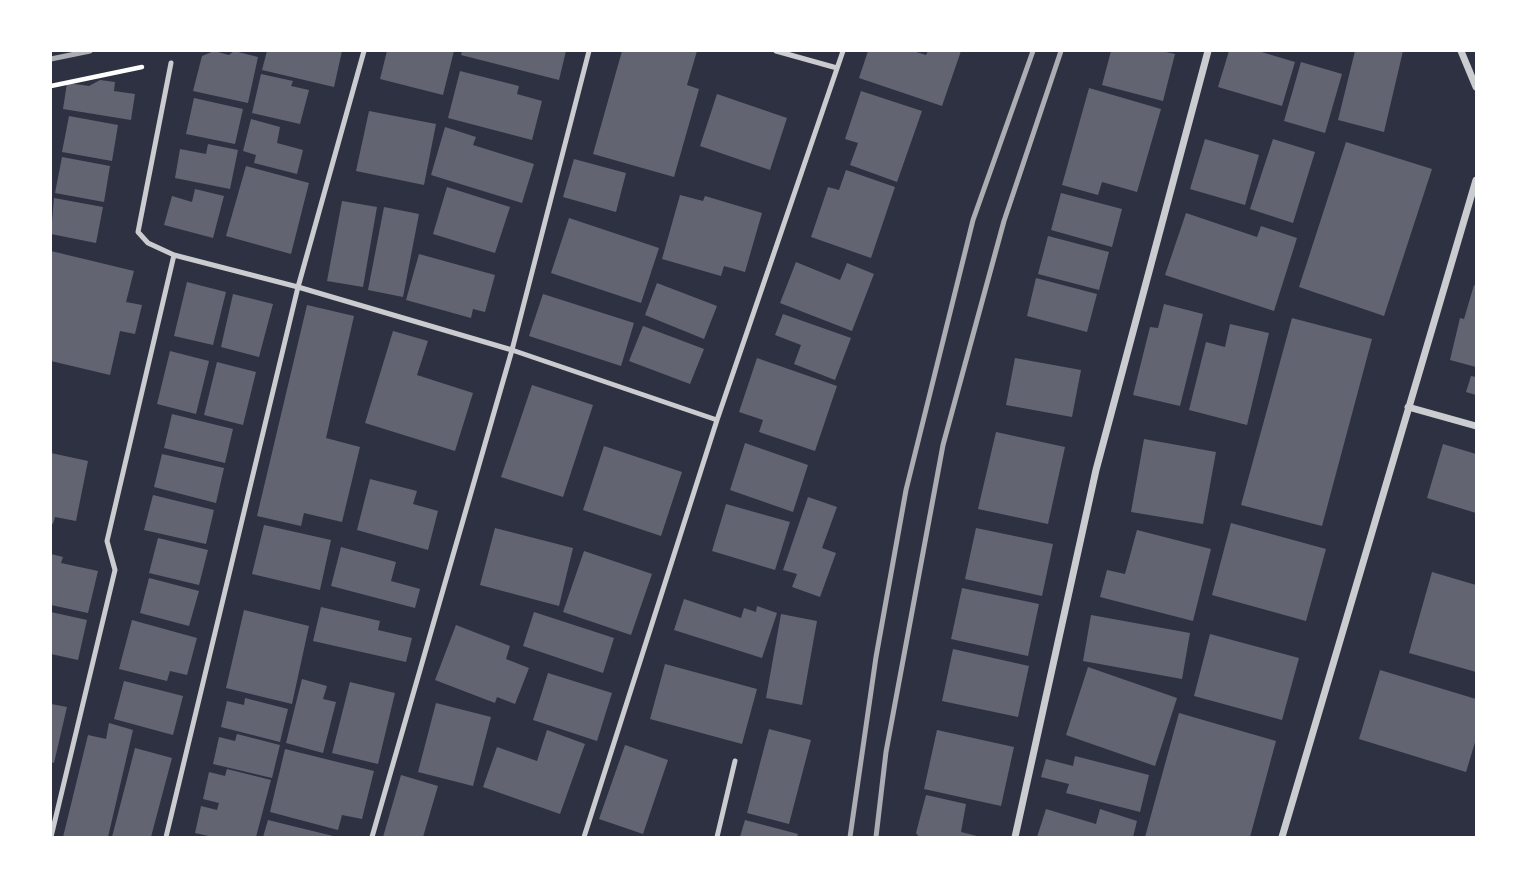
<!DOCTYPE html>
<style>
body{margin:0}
#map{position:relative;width:1527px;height:888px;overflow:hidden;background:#2d3142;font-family:"Space Grotesk",sans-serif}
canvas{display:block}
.frame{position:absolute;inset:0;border:52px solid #fff;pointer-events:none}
</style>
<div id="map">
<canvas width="1527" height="888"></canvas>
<div class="frame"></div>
</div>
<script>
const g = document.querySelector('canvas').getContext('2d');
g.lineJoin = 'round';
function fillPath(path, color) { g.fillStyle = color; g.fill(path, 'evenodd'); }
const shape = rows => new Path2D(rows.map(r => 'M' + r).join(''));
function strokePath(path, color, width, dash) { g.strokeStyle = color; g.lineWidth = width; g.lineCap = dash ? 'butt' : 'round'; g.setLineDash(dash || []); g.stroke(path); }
fillPath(shape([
 [214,51,229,55,234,51,258,57,248,103,193,91,202,56],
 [267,51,342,51,334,87,262,70],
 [387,51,454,51,443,95,380,79],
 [462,51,566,51,559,80,461,55],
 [622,51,697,51,687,85,699,89,674,177,593,154],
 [868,51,913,51,926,55,928,51,961,51,942,106,859,78],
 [1111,51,1161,51,1175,54,1163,101,1102,85],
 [1229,51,1258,51,1295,62,1282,106,1218,87],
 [1355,51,1403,51,1384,132,1338,120],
 [1301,62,1342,74,1325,133,1284,121],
 [460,71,519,86,517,94,542,101,532,140,448,118],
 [261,74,293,81,291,86,309,90,300,124,252,113],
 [100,80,115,82,114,91,135,94,131,120,63,109,67,83,89,86],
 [1089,88,1161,109,1137,192,1102,182,1098,195,1062,185],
 [861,91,922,111,897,182,850,165,858,143,845,139],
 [717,94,787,118,770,170,700,146],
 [194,98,243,109,235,144,186,134],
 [369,111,436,124,424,185,356,171],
 [69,116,118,125,112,161,62,152],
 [251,119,280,127,277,143,303,150,297,174,254,163,256,155,243,151],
 [445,127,476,137,473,145,534,164,522,203,431,175],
 [1205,139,1259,155,1245,205,1190,189],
 [1273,139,1315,152,1293,223,1250,209],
 [1346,142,1432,169,1384,316,1299,287],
 [208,144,238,150,230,189,175,178,180,149,206,154],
 [62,157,110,166,104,202,55,193],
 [574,159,626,173,616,212,563,197],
 [246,166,309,183,291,254,226,236],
 [846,170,895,187,871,258,811,237,828,187,839,190],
 [447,187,510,207,495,253,433,234],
 [195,189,224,196,213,238,164,225,172,196,192,202],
 [1061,193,1122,209,1112,247,1051,230],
 [680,195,703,201,705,196,762,213,745,272,724,266,721,276,662,259],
 [54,198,103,207,96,243,51,234],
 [342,201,377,207,363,287,327,281],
 [384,207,419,214,403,297,368,290],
 [1186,213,1257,237,1261,226,1297,238,1274,311,1165,275],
 [569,218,659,248,641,303,551,273],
 [1048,236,1109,252,1099,290,1038,274],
 [51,251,134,271,126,302,142,305,135,334,120,331,110,375,51,361],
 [419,254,495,275,485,312,473,309,471,318,406,300],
 [796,262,840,280,847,263,874,274,852,331,780,303],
 [1036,278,1097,294,1087,332,1027,316],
 [187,282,226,292,213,345,174,336],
 [657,283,717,306,704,339,645,315],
 [1474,285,1476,286,1476,367,1450,360,1460,318,1464,319],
 [233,294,273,304,259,357,221,347],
 [543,294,634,323,621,366,529,336],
 [1164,304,1203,314,1180,406,1133,395,1150,327,1158,328],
 [307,305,354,316,326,438,360,447,342,522,304,513,301,526,257,516],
 [783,314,851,338,835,380,794,364,801,345,775,335],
 [1292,318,1372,339,1322,526,1241,505],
 [1230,324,1269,333,1247,425,1189,410,1206,342,1225,347],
 [643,326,704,349,690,384,629,361],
 [393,331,428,341,417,375,473,393,455,451,365,423],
 [170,351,209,361,196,414,157,404],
 [757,358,837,386,815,451,759,432,763,420,739,412],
 [1015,358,1081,370,1072,417,1006,405],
 [217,362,256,372,243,425,204,415],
 [1471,376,1476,377,1476,395,1466,392],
 [532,385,593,405,563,497,501,477],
 [172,414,233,429,225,463,164,448],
 [996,432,1065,447,1048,524,978,509],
 [1144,439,1216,452,1203,524,1131,512],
 [745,443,808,465,793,512,730,490],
 [1443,444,1476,454,1476,513,1427,498],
 [604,446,682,472,661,536,583,510],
 [51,453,88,461,76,521,55,517,53,524,51,523],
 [162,454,224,468,216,503,154,487],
 [370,479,417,491,413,504,438,511,428,550,357,530],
 [153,495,214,510,206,544,144,530],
 [808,497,837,507,822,548,836,553,820,597,792,587,797,574,783,570],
 [726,504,790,522,775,570,712,551],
 [1231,523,1326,549,1306,621,1212,595],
 [264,525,331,540,320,590,252,574],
 [495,528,573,548,559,606,480,585],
 [976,528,1053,544,1042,596,965,579],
 [1137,530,1211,549,1193,621,1100,597,1107,570,1125,574],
 [158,538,208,550,199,585,149,573],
 [341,547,396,562,391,581,420,589,415,608,331,586],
 [584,551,652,574,631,635,563,612],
 [51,554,63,557,61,563,98,571,88,613,51,605],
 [1432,572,1476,585,1476,672,1409,653],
 [149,578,199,591,189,626,140,613],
 [962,588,1039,604,1028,656,951,639],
 [684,599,741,618,744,608,756,612,757,606,777,613,762,658,674,630],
 [321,607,380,621,378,630,412,638,406,662,313,641],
 [244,610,309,626,292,704,226,688],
 [51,612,87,620,78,660,51,654],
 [534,612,614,638,603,673,523,646],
 [781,614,817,621,802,705,766,698],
 [1091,615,1190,633,1182,679,1083,661],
 [132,620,197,638,187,675,170,671,167,681,119,669],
 [456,625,510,646,506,659,529,668,515,704,497,697,495,703,435,680],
 [1210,634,1299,658,1282,720,1194,696],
 [953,649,1029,666,1018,717,942,701],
 [665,664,757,689,742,744,650,719],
 [1088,667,1177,698,1155,766,1066,735],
 [1380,670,1476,699,1476,739,1466,772,1359,739],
 [548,673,612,693,597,741,533,720],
 [302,679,327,686,323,699,336,702,323,753,286,743],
 [124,681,183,696,173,735,114,719],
 [350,682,395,693,378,764,332,753],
 [245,698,288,709,280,742,221,727,227,701,244,705],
 [436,703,491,717,473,786,418,772],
 [51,704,67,707,54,763,51,762],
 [1179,713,1276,741,1250,837,1145,837],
 [109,723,133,730,108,837,63,837,88,735,106,739],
 [769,729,811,740,789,824,747,813],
 [547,730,585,744,560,814,483,787,497,747,537,761],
 [937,730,1014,747,1001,806,924,789],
 [237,734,280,745,272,778,213,764,219,737,235,741],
 [625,745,668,760,643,834,599,819],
 [135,748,172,758,151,837,112,837],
 [285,749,374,771,362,819,342,815,338,830,270,812],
 [1075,756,1149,775,1140,812,1066,793,1069,784,1041,777,1046,759,1073,766],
 [227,769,271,780,256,837,213,837,195,833,201,806,217,810,219,803,203,799,209,772,225,776],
 [401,775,438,786,423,837,383,837],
 [926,795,966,804,961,832,981,837,919,837,916,833],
 [1046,809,1096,824,1100,809,1137,821,1133,837,1037,837],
 [268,820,333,836,333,837,263,837],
 [745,820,798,834,797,837,740,837]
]), '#626471');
strokePath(shape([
 [51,86,142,67]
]), '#fff', 4.5);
strokePath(shape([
 [776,51,837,68],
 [171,63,138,232,148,243,174,255,298,287,512,350,717,420],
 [51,837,115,570,107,541,174,255],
 [166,837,298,287,364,51],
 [372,837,512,350,589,51],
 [584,837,717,420,843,51],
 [717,837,735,761]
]), '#caccd0', 5);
strokePath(shape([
 [1461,51,1476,87],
 [1408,407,1476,426],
 [1015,837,1096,470,1208,51],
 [1282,837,1476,180]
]), '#caccd0', 7);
strokePath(shape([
 [51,59,90,51],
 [850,837,876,657,906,490,973,220,1033,51],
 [876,837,886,752,943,445,1004,221,1061,51]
]), '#abadb3', 5);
</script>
